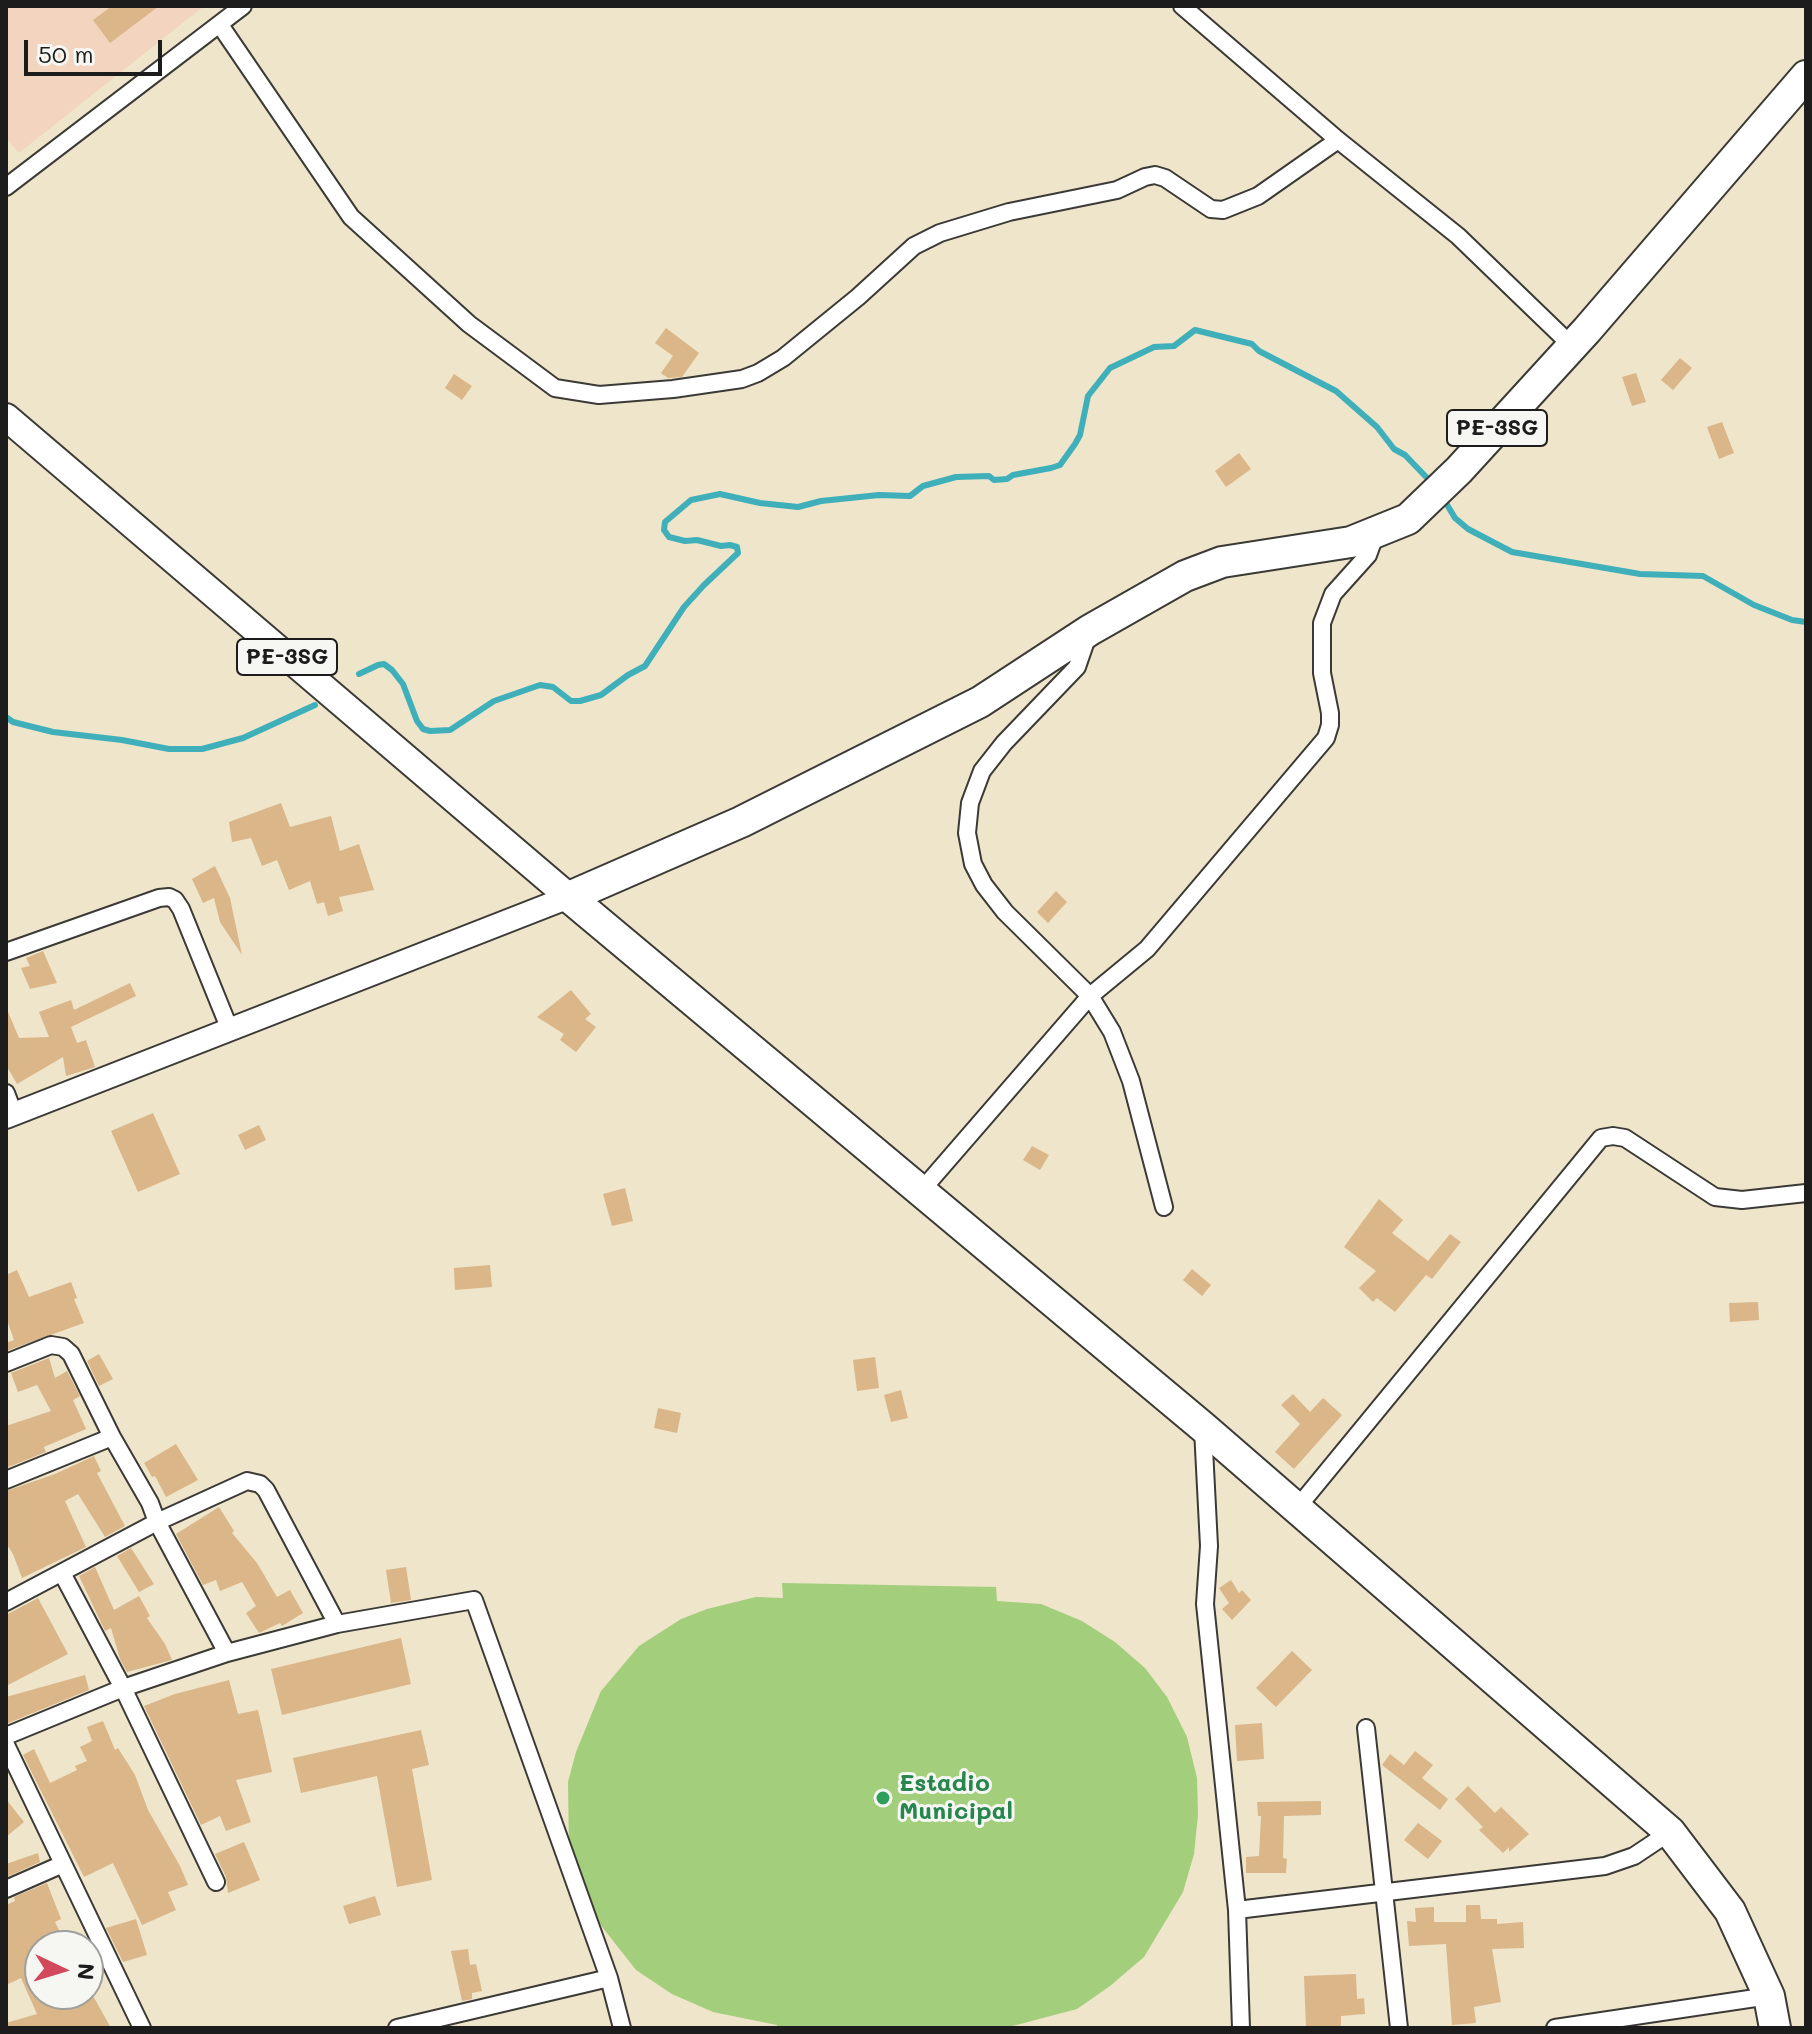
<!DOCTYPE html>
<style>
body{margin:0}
#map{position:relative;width:1812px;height:2034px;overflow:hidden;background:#eee5cb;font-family:Mali,sans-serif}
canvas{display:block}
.frame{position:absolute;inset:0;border:8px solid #1c1c1c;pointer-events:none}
.north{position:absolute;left:24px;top:1930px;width:80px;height:80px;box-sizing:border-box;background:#f6f6f2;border:2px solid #9f9f9c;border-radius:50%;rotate:94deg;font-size:22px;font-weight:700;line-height:32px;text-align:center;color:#1c1c1c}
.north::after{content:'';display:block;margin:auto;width:28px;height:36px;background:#d1495b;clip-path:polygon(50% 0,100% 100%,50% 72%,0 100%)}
.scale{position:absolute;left:24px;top:40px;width:138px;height:36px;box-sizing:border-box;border:4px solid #1c1c1c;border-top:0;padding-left:10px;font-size:24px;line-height:28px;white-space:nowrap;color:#1c1c1c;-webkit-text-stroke:6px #f6f6f2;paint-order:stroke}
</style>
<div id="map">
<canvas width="1812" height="2034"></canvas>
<div class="frame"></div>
<div class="north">N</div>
<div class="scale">50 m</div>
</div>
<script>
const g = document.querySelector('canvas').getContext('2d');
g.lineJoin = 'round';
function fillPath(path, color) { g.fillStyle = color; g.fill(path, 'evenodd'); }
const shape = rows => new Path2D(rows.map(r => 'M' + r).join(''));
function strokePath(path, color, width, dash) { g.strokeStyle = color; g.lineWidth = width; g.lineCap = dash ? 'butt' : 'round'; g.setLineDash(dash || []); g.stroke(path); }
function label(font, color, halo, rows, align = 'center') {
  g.font = font + ' Mali,sans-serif'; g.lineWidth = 6; g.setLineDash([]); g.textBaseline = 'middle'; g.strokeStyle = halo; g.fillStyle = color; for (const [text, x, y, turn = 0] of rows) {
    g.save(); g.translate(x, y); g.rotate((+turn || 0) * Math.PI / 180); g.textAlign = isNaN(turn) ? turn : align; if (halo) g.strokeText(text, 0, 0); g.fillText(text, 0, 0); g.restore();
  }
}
fillPath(shape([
 [6,6,204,6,19,153,6,138]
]), '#f3d4bf');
fillPath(shape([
 [782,1583,996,1587,997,1601,1041,1604,1082,1621,1115,1642,1145,1668,1167,1697,1187,1737,1197,1778,1198,1815,1194,1854,1183,1892,1144,1957,1110,1986,1077,2009,1005,2028,778,2028,777,2025,713,2012,672,1994,636,1970,592,1914,569,1852,568,1782,576,1752,601,1691,639,1646,681,1619,707,1609,756,1597,783,1598]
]), '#a3ce7b');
strokePath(shape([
 [1446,503,1455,518,1468,529,1512,552,1640,574,1703,576,1754,605,1792,620,1806,622],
 [359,674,378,665,384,664,392,670,403,684,417,721,423,729,430,731,450,730,494,701,540,685,553,687,571,701,580,701,601,695,628,675,645,666,684,607,704,585,738,553,737,547,730,545,721,546,697,540,685,541,669,537,664,530,665,522,691,500,720,494,760,503,798,507,821,501,879,495,910,496,923,486,956,477,989,476,994,480,1007,479,1013,475,1051,468,1060,465,1075,444,1080,435,1088,396,1110,368,1154,347,1174,346,1195,330,1252,344,1259,351,1336,391,1377,427,1394,449,1405,455,1429,480],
 [6,717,13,722,53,732,122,740,169,749,202,749,243,738,315,705]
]), '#3fafba', 6);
fillPath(shape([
 [112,6,159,6,110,43,93,20],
 [666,328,699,353,682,377,668,378,661,373,673,356,655,343],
 [1680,358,1692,368,1673,390,1661,380],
 [1636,373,1646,402,1632,406,1622,377],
 [454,374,472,386,462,400,445,388],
 [1722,422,1734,453,1719,459,1707,427],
 [1239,453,1251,469,1226,487,1215,471],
 [281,803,290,827,331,816,340,851,359,844,374,890,339,897,343,911,328,916,324,902,317,904,310,881,289,890,277,860,262,866,251,838,232,842,229,822],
 [215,866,230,898,242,955,220,922,214,898,203,903,192,879],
 [1056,891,1067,902,1048,923,1037,912],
 [43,951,57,983,30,989,21,968,30,966,26,958],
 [130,983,136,996,71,1027,77,1043,86,1040,95,1067,66,1076,63,1057,17,1084,6,1065,6,1007,19,1038,49,1037,39,1012,71,1000,74,1010],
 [571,990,591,1014,585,1019,596,1027,576,1052,560,1040,564,1034,537,1017],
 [153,1113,180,1174,138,1192,111,1131],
 [259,1125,266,1140,245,1150,238,1135],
 [1032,1146,1049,1155,1040,1170,1023,1160],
 [625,1188,633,1221,612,1226,603,1194],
 [1379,1199,1403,1220,1392,1233,1428,1261,1450,1234,1461,1242,1432,1279,1426,1275,1395,1312,1377,1298,1373,1302,1359,1288,1376,1271,1344,1247],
 [490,1265,492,1287,455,1290,454,1268],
 [1192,1269,1211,1285,1202,1296,1183,1280],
 [17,1270,29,1297,71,1282,77,1298,74,1299,84,1323,6,1351,6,1343,14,1340,6,1317,6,1275],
 [1758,1302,1759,1320,1730,1322,1729,1303],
 [99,1354,113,1379,99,1386,87,1361],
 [875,1357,879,1388,857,1391,853,1360],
 [49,1358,55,1378,67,1371,80,1396,73,1400,86,1429,44,1447,46,1452,6,1468,6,1426,51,1411,37,1385,18,1392,11,1373],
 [901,1390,908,1418,891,1422,884,1395],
 [1293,1394,1310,1412,1323,1398,1342,1415,1294,1469,1275,1452,1300,1424,1281,1405],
 [658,1408,681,1413,677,1433,654,1428],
 [176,1444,198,1480,166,1497,155,1476,152,1477,144,1463],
 [94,1456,101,1471,97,1473,125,1526,105,1537,78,1494,65,1501,86,1547,22,1578,13,1554,6,1543,6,1491,55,1474],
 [219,1507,234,1531,232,1533,257,1563,277,1597,290,1590,303,1613,282,1626,280,1623,259,1633,246,1613,256,1606,242,1582,220,1591,216,1580,203,1585,176,1534],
 [131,1548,154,1584,139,1592,117,1556],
 [95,1567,114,1610,139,1596,150,1616,147,1618,165,1644,172,1660,127,1672,120,1659,111,1628,105,1631,79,1576],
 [406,1567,411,1600,391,1603,386,1570],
 [1231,1580,1239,1593,1242,1590,1251,1600,1232,1620,1222,1609,1229,1603,1219,1588],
 [38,1598,68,1654,6,1686,6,1615],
 [401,1638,411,1684,282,1715,271,1669],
 [1292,1651,1312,1670,1276,1707,1256,1688],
 [85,1675,89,1690,6,1724,6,1697],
 [229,1680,238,1714,258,1710,272,1772,236,1780,251,1822,226,1831,220,1816,201,1825,144,1706,175,1694],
 [103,1721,115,1750,118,1748,135,1775,148,1810,180,1866,188,1885,168,1892,176,1910,142,1925,113,1863,84,1877,23,1755,34,1749,50,1783,77,1770,75,1766,87,1761,80,1747,92,1741,87,1727],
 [1262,1723,1264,1759,1237,1761,1235,1725],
 [421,1730,429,1765,412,1769,432,1880,397,1887,377,1776,301,1793,293,1758],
 [1415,1751,1433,1765,1422,1778,1448,1799,1440,1810,1382,1765,1390,1754,1404,1765],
 [1468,1786,1495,1813,1501,1807,1529,1834,1509,1852,1509,1847,1503,1853,1479,1830,1483,1827,1455,1799],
 [6,1799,24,1822,6,1837],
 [1321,1801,1321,1815,1284,1816,1283,1858,1287,1859,1286,1873,1246,1873,1246,1857,1259,1856,1261,1816,1258,1816,1257,1802],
 [1418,1823,1442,1841,1428,1859,1404,1840],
 [244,1842,260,1880,228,1893,226,1877,215,1854],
 [38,1853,40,1862,7,1877,6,1864],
 [47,1883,61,1919,55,1922,64,1940,54,1946,40,1946,40,1994,92,1994,111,2028,6,2028,6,2023,37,2014,21,1978,6,1985,6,1905,15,1901,14,1897],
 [375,1896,381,1915,349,1924,343,1906],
 [1466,1905,1480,1905,1481,1919,1497,1919,1497,1924,1523,1922,1524,1948,1492,1949,1501,2002,1474,2007,1476,2023,1452,2025,1446,1944,1409,1946,1407,1921,1416,1922,1415,1908,1434,1907,1434,1922,1466,1922],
 [136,1919,147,1955,123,1962,106,1928],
 [468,1949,470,1965,476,1964,482,1991,472,1993,472,1999,462,2001,451,1951],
 [1356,1974,1357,1999,1364,1998,1365,2014,1341,2016,1341,2028,1306,2028,1304,1976]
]), '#dab689');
const street = shape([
 [1182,6,1338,140,1458,236,1572,346],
 [220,25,351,217,469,324,555,388,599,395,673,389,742,379,758,373,783,358,858,297,914,246,940,233,1009,212,1117,190,1145,177,1155,175,1165,178,1211,209,1223,210,1258,196,1338,140],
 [6,187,243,6],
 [1088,635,1077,667,1004,743,982,771,970,803,967,833,973,864,984,885,1005,912,1090,996,1112,1032,1131,1081,1164,1207],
 [6,952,159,898,169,897,175,900,181,909,230,1030],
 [6,1093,14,1114],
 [921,1191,1090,996,1147,949,1326,738,1330,725,1330,713,1322,673,1322,623,1333,594,1368,555,1376,533],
 [6,1363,51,1345,63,1347,71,1354,112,1437,150,1503,157,1522,227,1653],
 [1203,1429,1209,1546,1205,1604,1237,1910,1241,2028],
 [6,1480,112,1437],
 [1297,1508,1601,1138,1613,1136,1625,1138,1715,1197,1742,1200,1806,1193],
 [62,1573,123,1688,216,1882],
 [6,1602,157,1522,247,1481,260,1484,266,1490,337,1624],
 [1366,1728,1399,2028],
 [6,1736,123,1688,227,1653,337,1624,474,1600,609,1978,622,2028],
 [6,1745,142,2028],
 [6,1889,63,1864],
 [1237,1910,1605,1866,1634,1856,1670,1832],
 [397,2028,609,1978],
 [1555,2028,1769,1996]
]);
const secondary = shape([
 [6,1117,569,897]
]);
const primary = shape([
 [6,417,569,897]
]);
const highway = shape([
 [1775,2028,1769,1996,1730,1911,1670,1832,1203,1427,569,897,741,822,980,702,1090,630,1185,576,1222,562,1351,542,1408,519,1459,470,1587,330,1806,76]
]);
strokePath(street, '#3c3a36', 20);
strokePath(secondary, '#3c3a36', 26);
strokePath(primary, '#3c3a36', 30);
strokePath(highway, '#3c3a36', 34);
strokePath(street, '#fff', 16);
strokePath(secondary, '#fff', 22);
strokePath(primary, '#fff', 26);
strokePath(highway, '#fff', 30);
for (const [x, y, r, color] of [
 [883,1798,8,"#2e9e5b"]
]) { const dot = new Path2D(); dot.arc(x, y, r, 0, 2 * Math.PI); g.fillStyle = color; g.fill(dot); strokePath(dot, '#f6f6f2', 3); }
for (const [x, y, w] of [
 [1497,428,100],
 [287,657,100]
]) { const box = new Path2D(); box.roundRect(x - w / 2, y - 18, w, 36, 6); g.fillStyle = '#f6f6f2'; g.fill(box); strokePath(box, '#1c1c1c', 2); }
label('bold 22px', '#1c1c1c', null, [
 ["PE-3SG",1497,428],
 ["PE-3SG",287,657]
]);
label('bold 24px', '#27864d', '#f6f6f2', [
 ["Estadio",899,1784],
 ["Municipal",899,1812]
], 'left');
</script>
